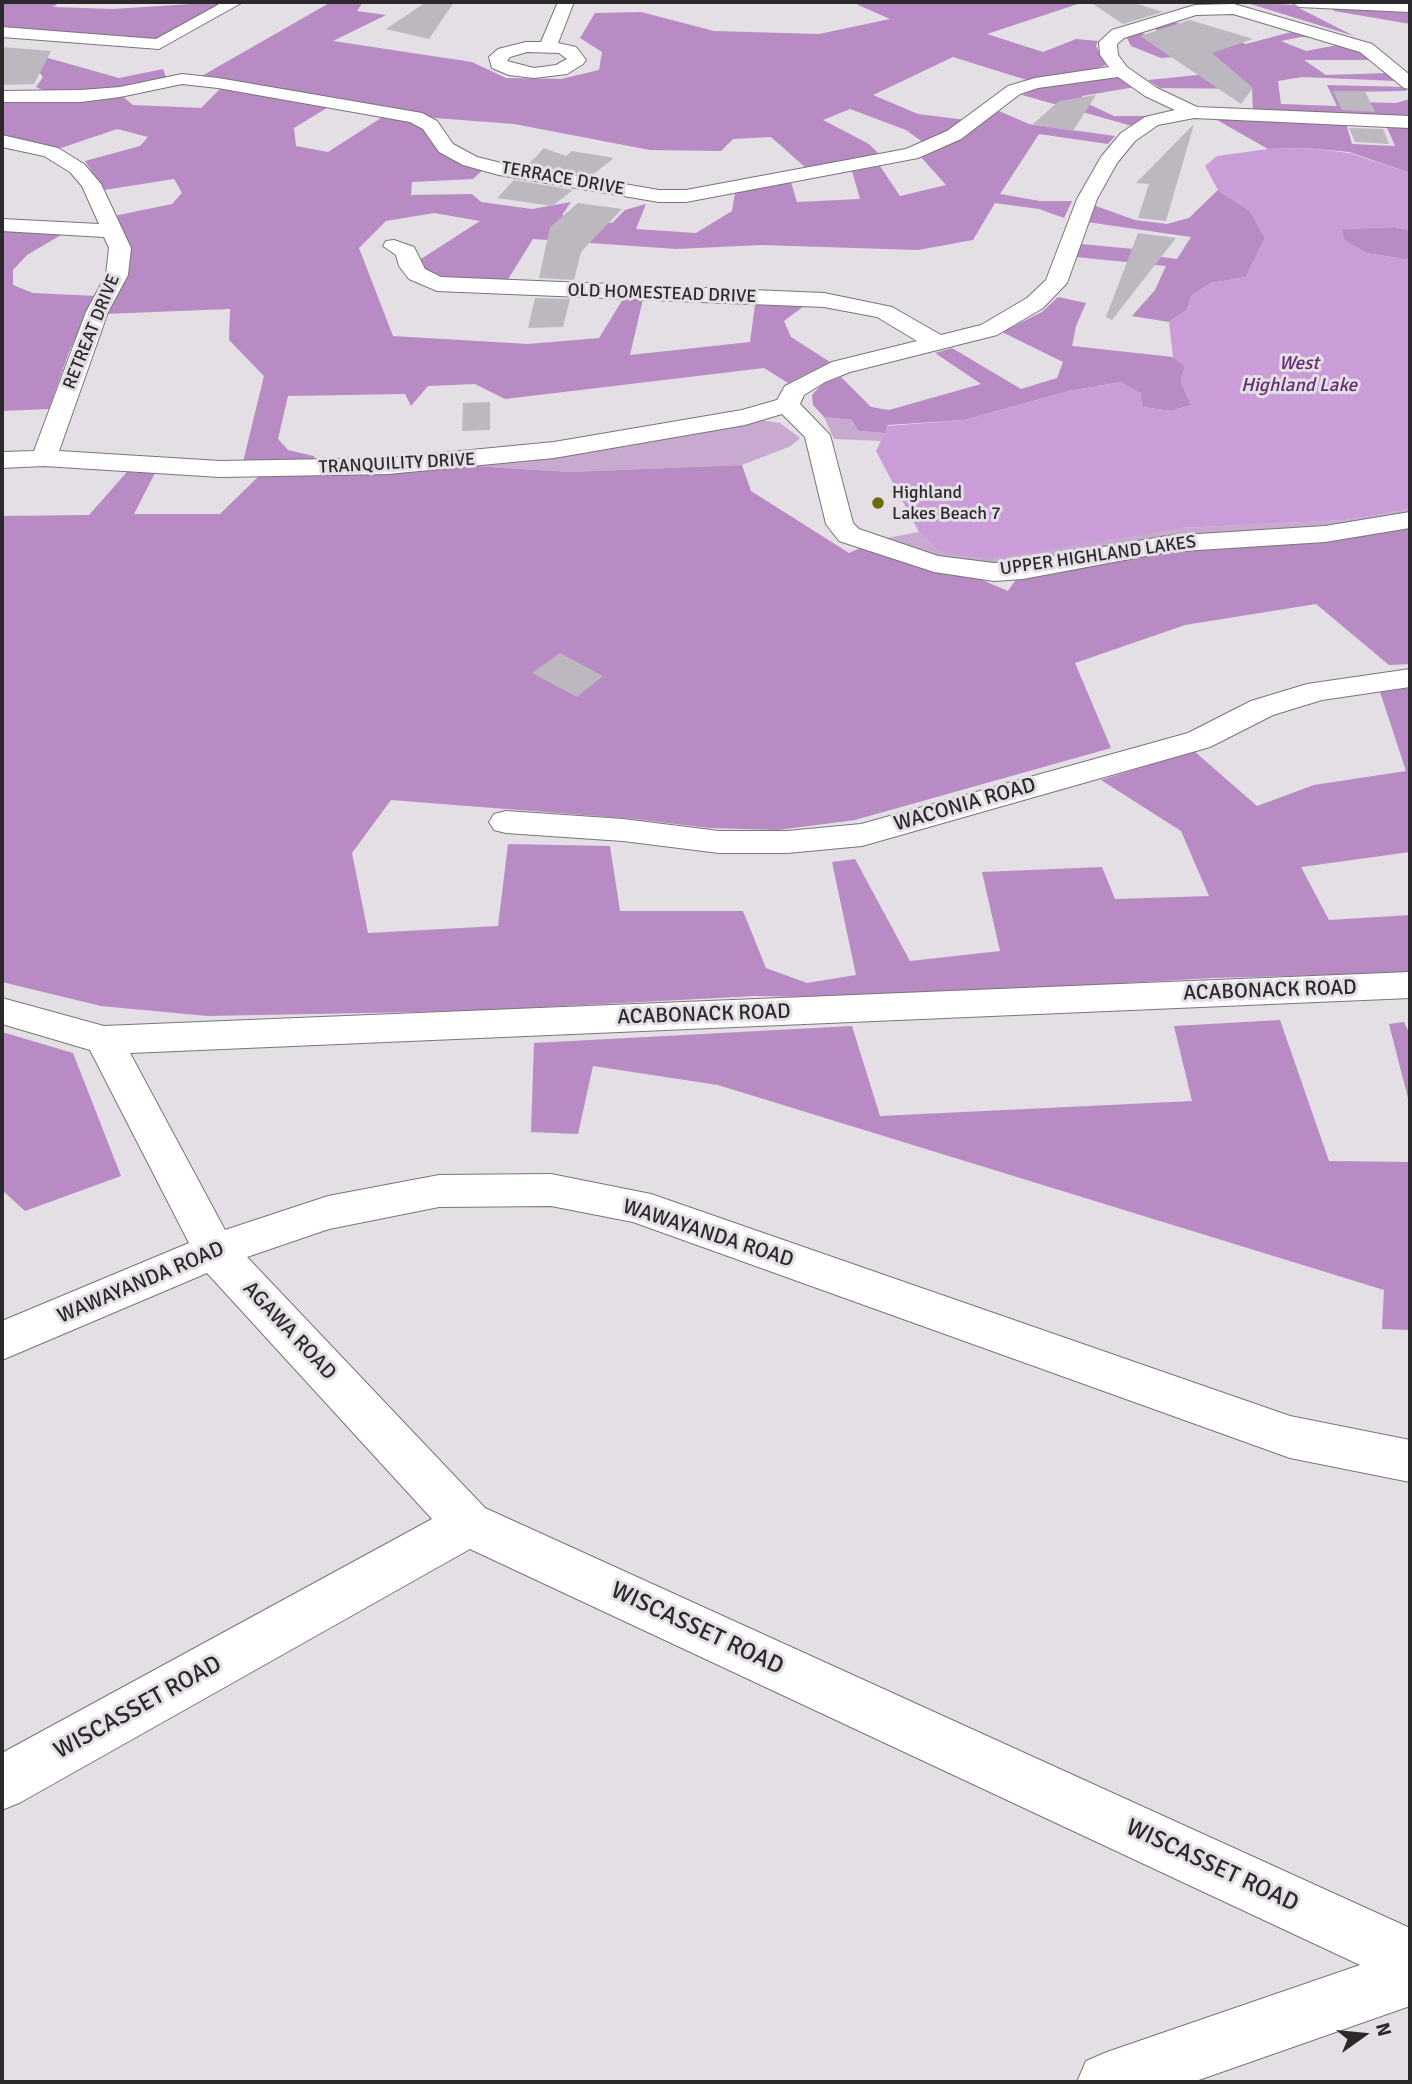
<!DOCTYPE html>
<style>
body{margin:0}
#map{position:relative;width:1412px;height:2084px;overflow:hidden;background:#e4dee5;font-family:Signika,sans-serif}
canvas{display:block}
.frame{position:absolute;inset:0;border:4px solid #2b292b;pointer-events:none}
.north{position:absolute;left:1328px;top:2000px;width:70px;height:70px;-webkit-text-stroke:5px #e4dee5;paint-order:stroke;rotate:75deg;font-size:19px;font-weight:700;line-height:28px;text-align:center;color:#2b292b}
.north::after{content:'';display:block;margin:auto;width:24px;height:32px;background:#2b292b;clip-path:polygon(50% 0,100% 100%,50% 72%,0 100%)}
</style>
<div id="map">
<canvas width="1412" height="2084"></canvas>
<div class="frame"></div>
<div class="north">N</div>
</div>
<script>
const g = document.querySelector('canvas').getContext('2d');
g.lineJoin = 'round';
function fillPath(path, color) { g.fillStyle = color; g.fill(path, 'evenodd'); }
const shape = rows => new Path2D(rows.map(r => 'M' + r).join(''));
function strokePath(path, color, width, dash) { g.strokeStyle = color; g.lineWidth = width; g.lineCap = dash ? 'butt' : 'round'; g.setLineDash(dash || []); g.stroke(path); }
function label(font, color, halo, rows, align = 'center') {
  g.font = font + ' Signika,sans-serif'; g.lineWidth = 6; g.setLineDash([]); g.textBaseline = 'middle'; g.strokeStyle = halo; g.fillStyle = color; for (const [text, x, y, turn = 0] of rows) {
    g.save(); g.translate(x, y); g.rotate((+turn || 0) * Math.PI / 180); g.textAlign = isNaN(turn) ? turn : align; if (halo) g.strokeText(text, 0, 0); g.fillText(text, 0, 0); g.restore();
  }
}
fillPath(shape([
 [824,417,852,420,858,431,885,433,881,441,834,439],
 [760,420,780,423,800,438,791,446,742,465,570,472,474,466],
 [1410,509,1410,516,1384,520,991,566,936,558,876,540,919,532,938,551,1180,528,1346,520]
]), '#c8a9d0');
fillPath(shape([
 [2,2,60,2,53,7,113,9,224,2,159,38,141,39,2,28],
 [331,2,363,2,357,11,386,15,333,41,472,62,506,78,561,79,599,70,602,52,580,38,595,13,641,12,714,31,819,34,890,19,858,5,859,2,1084,2,987,34,1043,52,1076,39,1098,41,1096,46,1106,65,1088,71,1030,81,953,57,873,95,918,114,966,120,924,143,906,130,850,109,823,120,869,144,880,155,806,168,771,137,733,139,721,151,650,150,514,124,435,118,200,77],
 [1244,2,1293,5,1354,36],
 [1331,7,1410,11,1410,24,1334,11],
 [1174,22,1246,44,1299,30,1326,38,1301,37,1281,41,1306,51,1343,44,1360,50,1373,60,1304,60,1326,75,1389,73,1396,81,1302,77,1278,81,1281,104,1337,106,1327,85,1406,87,1406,91,1346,92,1354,102,1396,103,1410,99,1410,119,1253,109,1252,89,1160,88,1148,80,1227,72,1201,55,1161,58,1131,46,1126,36,1141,32,1164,49,1162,35,1154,28],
 [41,56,119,78,163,69,166,77,119,88,50,93,36,87,43,77,40,73,2,74,2,61,18,62],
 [1117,74,1135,87,1082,96,1082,101,1114,116,1151,116,1132,126,1022,95,1039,87],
 [222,87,330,106,294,128,296,146,328,152,384,116,410,120,484,169,473,179,412,182,411,195,472,194,481,202,532,209,571,202,562,215,612,223,625,210,646,204,636,229,696,233,732,211,735,193,790,179,797,202,860,199,852,171,880,166,900,196,946,185,920,156,999,111,1029,124,1115,136,1108,144,1039,134,1000,194,1040,201,1072,201,1064,218,1039,209,995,203,973,240,918,250,761,245,676,249,533,239,502,289,466,287,410,266,480,221,434,213,386,221,359,248,393,336,528,344,599,338,623,299,643,299,630,355,750,342,755,305,804,306,784,321,791,337,830,362,788,383,764,368,505,399,475,384,428,386,411,406,405,394,288,396,278,439,288,450,314,456,315,461,243,462,264,376,229,340,230,309,104,314,114,216,172,204,182,193,174,179,104,190,85,161,140,146,148,137,117,129,58,149,2,137,2,99,121,95,133,105,201,108],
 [1210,116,1346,123,1352,144,1395,146,1386,125,1410,127,1410,173,1349,152,1306,148,1268,149],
 [1218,190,1250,211,1265,238,1246,277,1211,283,1192,295,1187,310,1169,322,1132,316,1155,290,1166,266,1076,257,1081,244,1134,249,1139,254,1177,259,1191,237,1087,222,1093,205,1135,220,1167,224,1189,218],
 [1395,227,1410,230,1410,260,1366,253,1344,240,1341,229],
 [4,230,61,235,27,255,13,270,13,285,33,293,96,296,69,352,49,409,2,411],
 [1058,297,1086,303,1076,326,1072,346,1173,357,1185,366,1181,382,1191,405,1171,411,1143,407,1121,382,1069,391,964,420,888,425,885,433,858,431,852,420,824,417,813,405,812,395,822,384,841,377,871,407,889,410,981,384,935,353,952,348,1021,389,1057,378,1063,362,1002,332,1042,312],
 [742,465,751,491,849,553,860,548,928,569,975,577,1008,591,1017,578,1165,551,1410,525,1410,664,1389,665,1316,604,1185,625,1075,663,1111,748,855,820,778,830,709,828,634,819,391,800,352,853,368,933,498,926,508,844,610,846,620,911,743,911,766,968,807,983,856,975,832,862,855,859,910,961,1000,951,982,872,1102,867,1115,899,1209,896,1181,831,1101,780,1194,751,1257,806,1314,785,1406,771,1380,692,1410,688,1410,852,1301,867,1329,920,1410,915,1410,973,1212,978,866,998,755,996,469,1011,207,1016,101,1006,2,982,2,516,89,515,127,472,155,473,134,514,220,514,259,476,474,466,570,472],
 [1280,1020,1329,1161,1410,1162,1410,1330,1382,1329,1384,1290,718,1085,593,1066,578,1134,531,1132,534,1043,852,1026,880,1116,1192,1101,1174,1026],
 [1404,1022,1410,1035,1410,1106,1389,1024],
 [2,1032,73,1053,121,1176,25,1211,2,1190]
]), '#b88bc4');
fillPath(shape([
 [1306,148,1349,153,1410,173,1410,230,1395,227,1341,229,1345,240,1366,253,1410,260,1410,509,1346,520,1180,528,990,559,938,551,919,532,876,451,888,426,964,420,1069,391,1121,382,1141,393,1143,407,1171,411,1191,405,1181,382,1185,366,1173,357,1169,322,1187,310,1192,295,1211,283,1246,277,1265,238,1250,211,1218,190,1205,166,1217,156,1268,149]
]), '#cb9dd8');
fillPath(shape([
 [426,2,454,2,429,39,386,29],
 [1090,2,1131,2,1163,12,1123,24],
 [1190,20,1253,39,1212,53,1253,88,1241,104,1140,36],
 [2,47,51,51,34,84,2,85],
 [1333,91,1365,91,1375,112,1342,110],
 [1096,95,1073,131,1033,124,1059,101],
 [1194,124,1166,221,1138,218,1149,184,1136,183],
 [1349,128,1383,129,1389,144,1355,142],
 [544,148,566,156,572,151,614,158,591,176,528,165],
 [514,180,573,190,552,206,497,198],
 [578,203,622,209,581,252,574,280,539,278,550,227],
 [1138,233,1176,238,1112,320,1106,317],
 [535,298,570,299,563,327,528,328],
 [490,402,490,430,462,431,463,403],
 [560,653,603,676,577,697,532,673]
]), '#bdb8bf');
const street = shape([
 [223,2,243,2,159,49,2,37,2,27,156,39,223,2],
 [558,2,574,2,558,43,576,47,586,60,583,64,567,74,534,78,509,75,492,68,489,57,498,49,526,42,541,42,558,2],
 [527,52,559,53,567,59,556,65,534,68,507,61,510,57,527,52],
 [1291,2,1410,2,1410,12,1299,7,1291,2],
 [1234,4,1372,44,1410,75,1410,89,1404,88,1360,52,1233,14,1196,15,1124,38,1117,44,1118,55,1127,67,1157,88,1197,107,1410,116,1410,128,1194,118,1158,125,1135,141,1117,163,1097,199,1067,283,1043,308,997,335,850,372,825,382,804,395,800,404,830,435,853,523,859,529,938,556,994,563,1023,561,1167,536,1325,526,1410,512,1410,528,1325,542,1167,552,1023,579,994,581,934,572,839,541,826,524,805,437,782,414,745,425,554,458,388,474,220,477,44,466,2,468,2,452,34,451,86,312,106,275,109,248,104,237,2,231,2,219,99,224,82,186,70,172,44,156,2,147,2,135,58,148,84,164,101,184,131,248,128,275,108,312,59,451,220,461,388,458,554,442,742,410,777,400,785,386,832,362,917,341,877,317,824,307,437,291,409,279,399,266,396,255,383,246,386,241,394,240,414,247,425,269,441,277,824,293,892,307,941,335,981,325,1027,298,1046,280,1077,199,1101,157,1121,133,1145,117,1175,110,1145,96,1118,77,1038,88,1020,94,961,139,918,158,686,202,659,202,499,175,463,165,439,152,423,129,410,122,218,88,182,84,120,97,81,102,2,102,2,91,81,90,120,87,182,74,218,78,422,113,437,121,453,144,477,157,501,163,659,190,686,190,906,149,947,131,1008,86,1035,78,1109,67,1100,55,1099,42,1112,30,1195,5,1234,4],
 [1410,669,1410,687,1322,700,1273,715,1210,747,862,846,787,853,719,853,623,841,506,833,494,830,489,822,494,814,506,811,623,819,719,831,787,831,861,824,1188,733,1251,701,1307,684,1410,669],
 [1410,972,1410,998,130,1053,225,1230,328,1196,439,1175,551,1174,651,1194,1290,1416,1410,1440,1410,1482,1290,1458,633,1222,551,1206,439,1207,329,1229,247,1257,485,1508,1410,1928,1410,2006,1193,2082,1077,2082,1086,2061,1107,2052,1360,1965,470,1549,21,1802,2,1810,2,1753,432,1519,207,1273,2,1360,2,1321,189,1243,90,1050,2,1024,2,998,104,1026,1410,972]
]);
strokePath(street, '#79757a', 2);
fillPath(street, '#fff');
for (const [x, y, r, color] of [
 [878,503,7,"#6b6a07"]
]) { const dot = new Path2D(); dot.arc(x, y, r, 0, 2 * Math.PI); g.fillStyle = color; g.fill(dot); strokePath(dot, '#e4dee5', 2.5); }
label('18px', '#2b292b', '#e4dee5', [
 ["TERRACE DRIVE",563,179,10],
 ["OLD HOMESTEAD DRIVE",662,294,2],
 ["RETREAT DRIVE",92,332,-68],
 ["TRANQUILITY DRIVE",397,464,-3],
 ["UPPER HIGHLAND LAKES",1098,556,-8]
]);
label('18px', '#2b292b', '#e4dee5', [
 ["Highland",892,493],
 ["Lakes Beach 7",892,514]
], 'left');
label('italic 19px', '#652e74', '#e4dee5', [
 ["West",1299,364],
 ["Highland Lake",1299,386]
]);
label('21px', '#2b292b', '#e4dee5', [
 ["WACONIA ROAD",965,805,-16],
 ["ACABONACK ROAD",1270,991,-2],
 ["ACABONACK ROAD",704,1015,-2],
 ["WAWAYANDA ROAD",708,1234,18],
 ["WAWAYANDA ROAD",141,1283,-23],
 ["AGAWA ROAD",289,1331,47]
]);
label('24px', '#2b292b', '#e4dee5', [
 ["WISCASSET ROAD",697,1629,25],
 ["WISCASSET ROAD",138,1708,-29],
 ["WISCASSET ROAD",1212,1866,25]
]);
</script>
